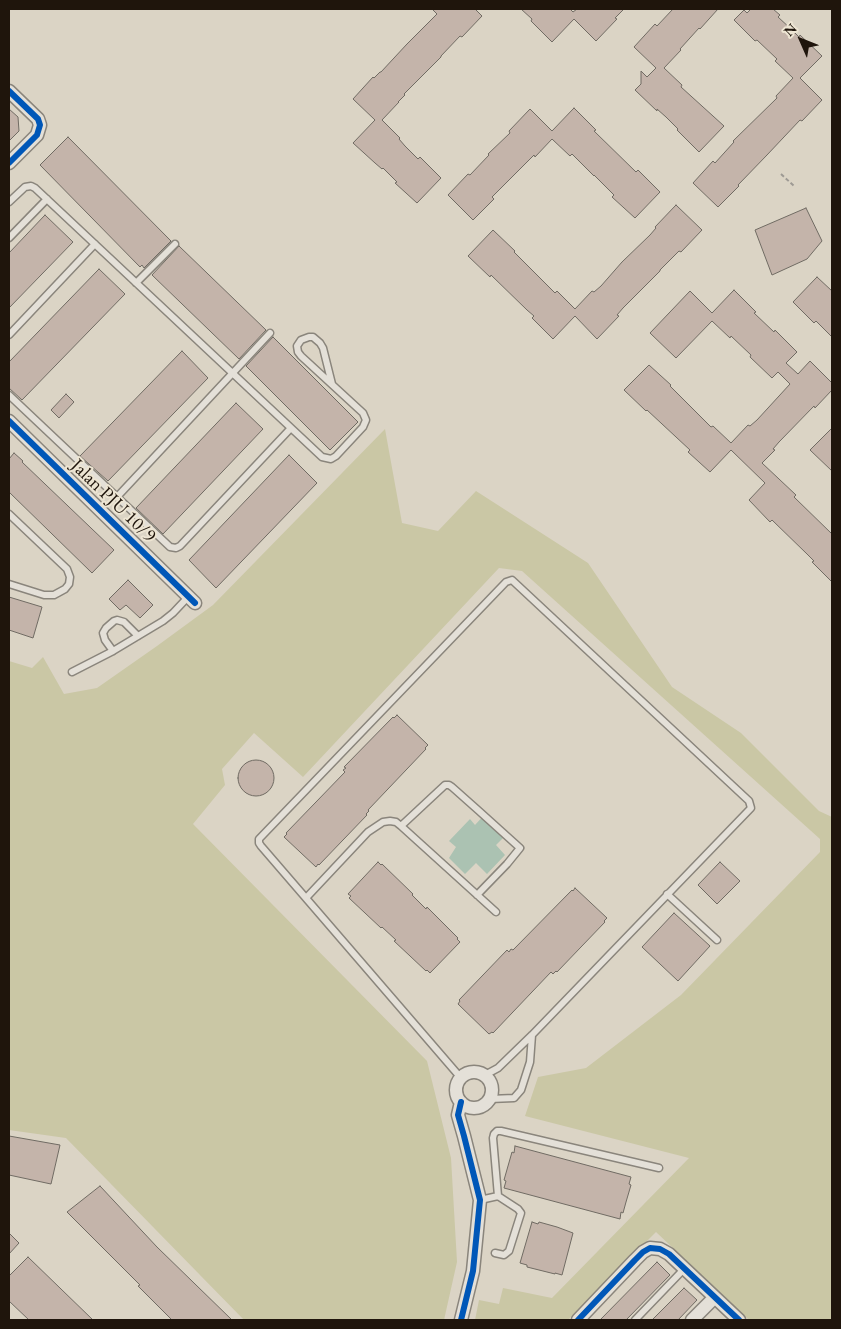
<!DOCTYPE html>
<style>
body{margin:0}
#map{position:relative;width:841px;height:1329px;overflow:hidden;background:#dbd4c5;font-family:"EB Garamond",serif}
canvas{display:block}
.frame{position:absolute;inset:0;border:10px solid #1f150c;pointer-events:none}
.north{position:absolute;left:776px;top:15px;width:50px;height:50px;-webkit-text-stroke:4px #ede5d3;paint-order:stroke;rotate:314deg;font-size:14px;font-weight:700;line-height:20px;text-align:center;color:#1f150c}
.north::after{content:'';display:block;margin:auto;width:18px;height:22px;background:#1f150c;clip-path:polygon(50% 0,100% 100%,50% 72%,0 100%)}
</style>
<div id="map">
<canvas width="841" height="1329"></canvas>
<div class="frame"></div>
<div class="north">N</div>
</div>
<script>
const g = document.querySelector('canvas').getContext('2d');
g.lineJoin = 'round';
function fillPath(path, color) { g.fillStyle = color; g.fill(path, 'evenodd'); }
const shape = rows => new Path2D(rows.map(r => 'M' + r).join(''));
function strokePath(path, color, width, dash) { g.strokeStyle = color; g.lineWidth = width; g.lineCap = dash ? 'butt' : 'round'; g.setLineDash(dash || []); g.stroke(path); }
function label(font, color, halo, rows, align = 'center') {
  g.font = font + ' "EB Garamond",serif'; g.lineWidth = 4; g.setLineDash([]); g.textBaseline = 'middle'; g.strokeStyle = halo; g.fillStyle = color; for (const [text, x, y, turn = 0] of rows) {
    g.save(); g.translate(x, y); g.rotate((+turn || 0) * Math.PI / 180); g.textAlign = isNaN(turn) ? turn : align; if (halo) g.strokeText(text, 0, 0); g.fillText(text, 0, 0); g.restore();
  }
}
fillPath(shape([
 [385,429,402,523,438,531,476,491,588,563,672,687,741,733,819,811,832,817,832,1320,749,1320,656,1232,568,1320,475,1320,479,1300,499,1304,503,1288,552,1298,689,1158,525,1116,538,1077,586,1068,681,995,820,852,820,839,522,571,499,568,303,777,254,733,222,769,225,785,193,824,427,1061,451,1158,457,1262,444,1320,244,1320,66,1138,9,1130,9,661,32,668,43,657,64,694,97,688,157,646,213,605]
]), '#cac7a5');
fillPath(shape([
 [486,813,507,834,496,845,505,855,487,874,476,863,465,874,449,858,456,847,449,841,470,819,475,825]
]), '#abc2b2');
const building = shape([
 [432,9,475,9,482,16,462,37,460,36,441,56,441,57,404,94,405,95,398,102,399,102,382,120,400,138,399,139,405,146,418,159,420,157,441,178,417,203,395,183,397,182,383,168,382,169,375,163,353,143,375,120,353,99,373,77,374,78,380,72,381,72,407,44,437,14,432,9],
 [521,9,570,9,573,12,577,9,624,9,615,18,617,19,596,41,574,19,552,42,531,21,532,19,521,9],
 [673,9,718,9,700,29,699,28,680,49,681,50,664,68,682,85,681,87,724,126,699,152,677,130,678,129,666,117,657,109,657,111,635,90,641,84,641,71,647,77,656,68,634,47,655,24,657,26,673,9],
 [751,9,773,9,780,15,778,17,791,29,799,37,800,35,822,56,800,78,822,100,802,121,800,120,767,155,738,185,739,186,718,207,693,183,713,161,715,163,734,142,733,141,777,98,776,96,793,78,775,61,777,59,757,40,755,41,734,20,744,10,747,13,751,9],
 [574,108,596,130,594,131,636,172,638,170,660,192,635,218,612,197,614,195,594,175,594,176,572,154,570,156,552,139,535,157,534,155,492,197,494,199,473,220,448,195,468,174,470,175,489,155,488,154,510,133,509,131,530,109,552,131,574,108],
 [9,109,18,117,19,131,9,141,9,109],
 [68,137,171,241,144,268,142,265,140,267,40,165,68,137],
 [676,205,702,230,681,252,679,251,660,270,660,271,623,308,617,315,619,316,597,339,575,316,553,339,532,318,534,316,527,310,491,275,490,277,468,256,493,230,515,251,514,252,555,293,557,291,575,309,592,291,594,292,601,286,622,262,650,235,656,228,655,227,676,205],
 [806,208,822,241,807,259,772,275,755,230,806,208],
 [45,215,73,242,9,308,9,253,45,215],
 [179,246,266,330,239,359,152,275,179,246],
 [99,269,125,294,22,400,9,388,9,362,99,269],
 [817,277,832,291,832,337,816,321,814,323,793,302,817,277],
 [734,290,756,312,754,313,774,332,775,330,797,352,786,363,798,374,810,361,832,383,832,390,815,408,814,406,779,442,773,449,775,450,762,463,796,495,794,497,832,534,832,582,812,562,814,561,807,554,772,520,770,522,749,500,765,483,731,450,710,472,688,452,690,450,676,437,647,410,646,411,624,390,649,365,671,385,670,386,711,427,713,426,731,443,748,425,750,426,757,420,790,384,778,372,772,378,750,357,751,355,731,336,730,338,712,321,676,358,650,333,690,291,712,313,734,290],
 [273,337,358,422,330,450,246,366,273,337],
 [182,351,208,378,108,481,80,456,182,351],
 [66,394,74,402,59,418,51,410,66,394],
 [236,403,263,429,163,534,136,508,236,403],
 [832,428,832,471,810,450,832,428],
 [14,453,23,461,22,462,114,550,92,573,9,492,9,459,14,453],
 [289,455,317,483,216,588,189,560,289,455],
 [128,580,153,605,140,618,126,605,120,610,109,599,128,580],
 [9,597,42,607,33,638,9,630,9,597],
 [397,715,428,745,425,748,426,749,368,810,369,811,366,814,367,815,319,865,318,864,316,867,284,837,287,834,286,833,345,772,343,770,346,768,344,767,393,717,394,718,397,715],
 '238 778a18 18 0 1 1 36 0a18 18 0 1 1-36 0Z',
 [378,862,381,865,382,864,413,894,412,895,426,909,427,907,458,938,457,939,460,942,430,973,427,970,426,971,394,941,396,940,382,927,381,928,349,898,351,896,348,894,378,862],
 [720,862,740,881,717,904,698,885,720,862],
 [575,888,607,918,604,921,605,922,557,972,556,971,553,974,551,972,493,1033,492,1032,489,1034,458,1004,460,1001,459,1000,507,950,509,952,511,949,513,950,572,890,573,891,575,888],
 [674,913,710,946,678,981,642,947,674,913],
 [9,1136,60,1145,51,1184,9,1175,9,1136],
 [515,1146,631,1177,629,1184,631,1185,626,1202,623,1213,621,1212,620,1219,504,1188,506,1181,504,1180,512,1152,514,1153,515,1146],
 [100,1186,157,1247,232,1320,172,1320,138,1286,140,1285,67,1212,100,1186],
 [532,1222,538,1224,539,1222,557,1227,573,1233,562,1275,555,1273,555,1274,527,1267,527,1265,520,1263,532,1222],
 [9,1233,19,1243,9,1254,9,1233],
 [28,1257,93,1320,29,1320,9,1301,9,1276,28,1257],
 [657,1262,670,1275,626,1320,600,1320,657,1262],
 [684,1288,697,1300,678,1320,652,1320,684,1288]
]);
fillPath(building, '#c4b4aa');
strokePath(building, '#706b63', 1);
const service = shape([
 [9,202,25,187,31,186,35,188,322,457,331,459,336,456,363,427,366,420,363,413,301,356,298,352,297,346,301,340,309,337,313,337,320,343,323,348,332,384],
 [9,238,47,199],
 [136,283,175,244],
 [9,335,95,244],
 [9,395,170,547,176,548,180,546,291,428],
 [117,497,270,333],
 [9,514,67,569,70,577,69,584,65,589,54,595,44,595,9,584],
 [113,651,105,640,103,633,106,628,114,621,117,620,124,622,138,636],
 [72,672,113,651,163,621,173,613,189,596],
 [401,826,445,785,449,785,452,787,479,811,520,848,507,864,477,895],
 [667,894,717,940],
 [306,898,368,832,383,822,390,821,396,822,401,826,496,912],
 [461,1078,261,846,259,843,259,839,506,582,512,580,749,801,751,808,532,1035,498,1068,485,1075],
 [490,1099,514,1098,521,1090,530,1062,532,1035],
 [498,1196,493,1138,494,1134,497,1131,501,1131,659,1168],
 [480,1200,498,1196,518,1209,521,1213,509,1251,504,1255,495,1253],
 [635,1320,684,1269]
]);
const minor = shape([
 [9,91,38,119,40,125,37,135,9,163],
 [9,421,195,603],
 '456 1090a18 18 0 1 1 36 0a18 18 0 1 1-36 0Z',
 [461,1102,458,1115,464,1136,480,1200,473,1271,461,1320],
 [578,1320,635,1260,643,1252,650,1248,660,1249,669,1254,739,1320],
 [692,1320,714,1298]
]);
strokePath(service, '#8a857c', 9);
strokePath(minor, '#8a857c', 15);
strokePath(shape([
 [781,174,794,186]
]), '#9e9a94', 2, [4, 2.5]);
strokePath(service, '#e4e0d8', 6);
strokePath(minor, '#e4e0d8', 12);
strokePath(shape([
 [9,91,38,119,40,125,37,135,9,163],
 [9,421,195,603],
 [461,1102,458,1115,464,1136,480,1200,473,1271,461,1320],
 [578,1320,635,1260,643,1252,650,1248,660,1249,669,1254,739,1320]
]), '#0057b8', 6);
label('19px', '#1f150c', '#ede5d3', [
 ["Jalan PJU 10/9",113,501,44]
]);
</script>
